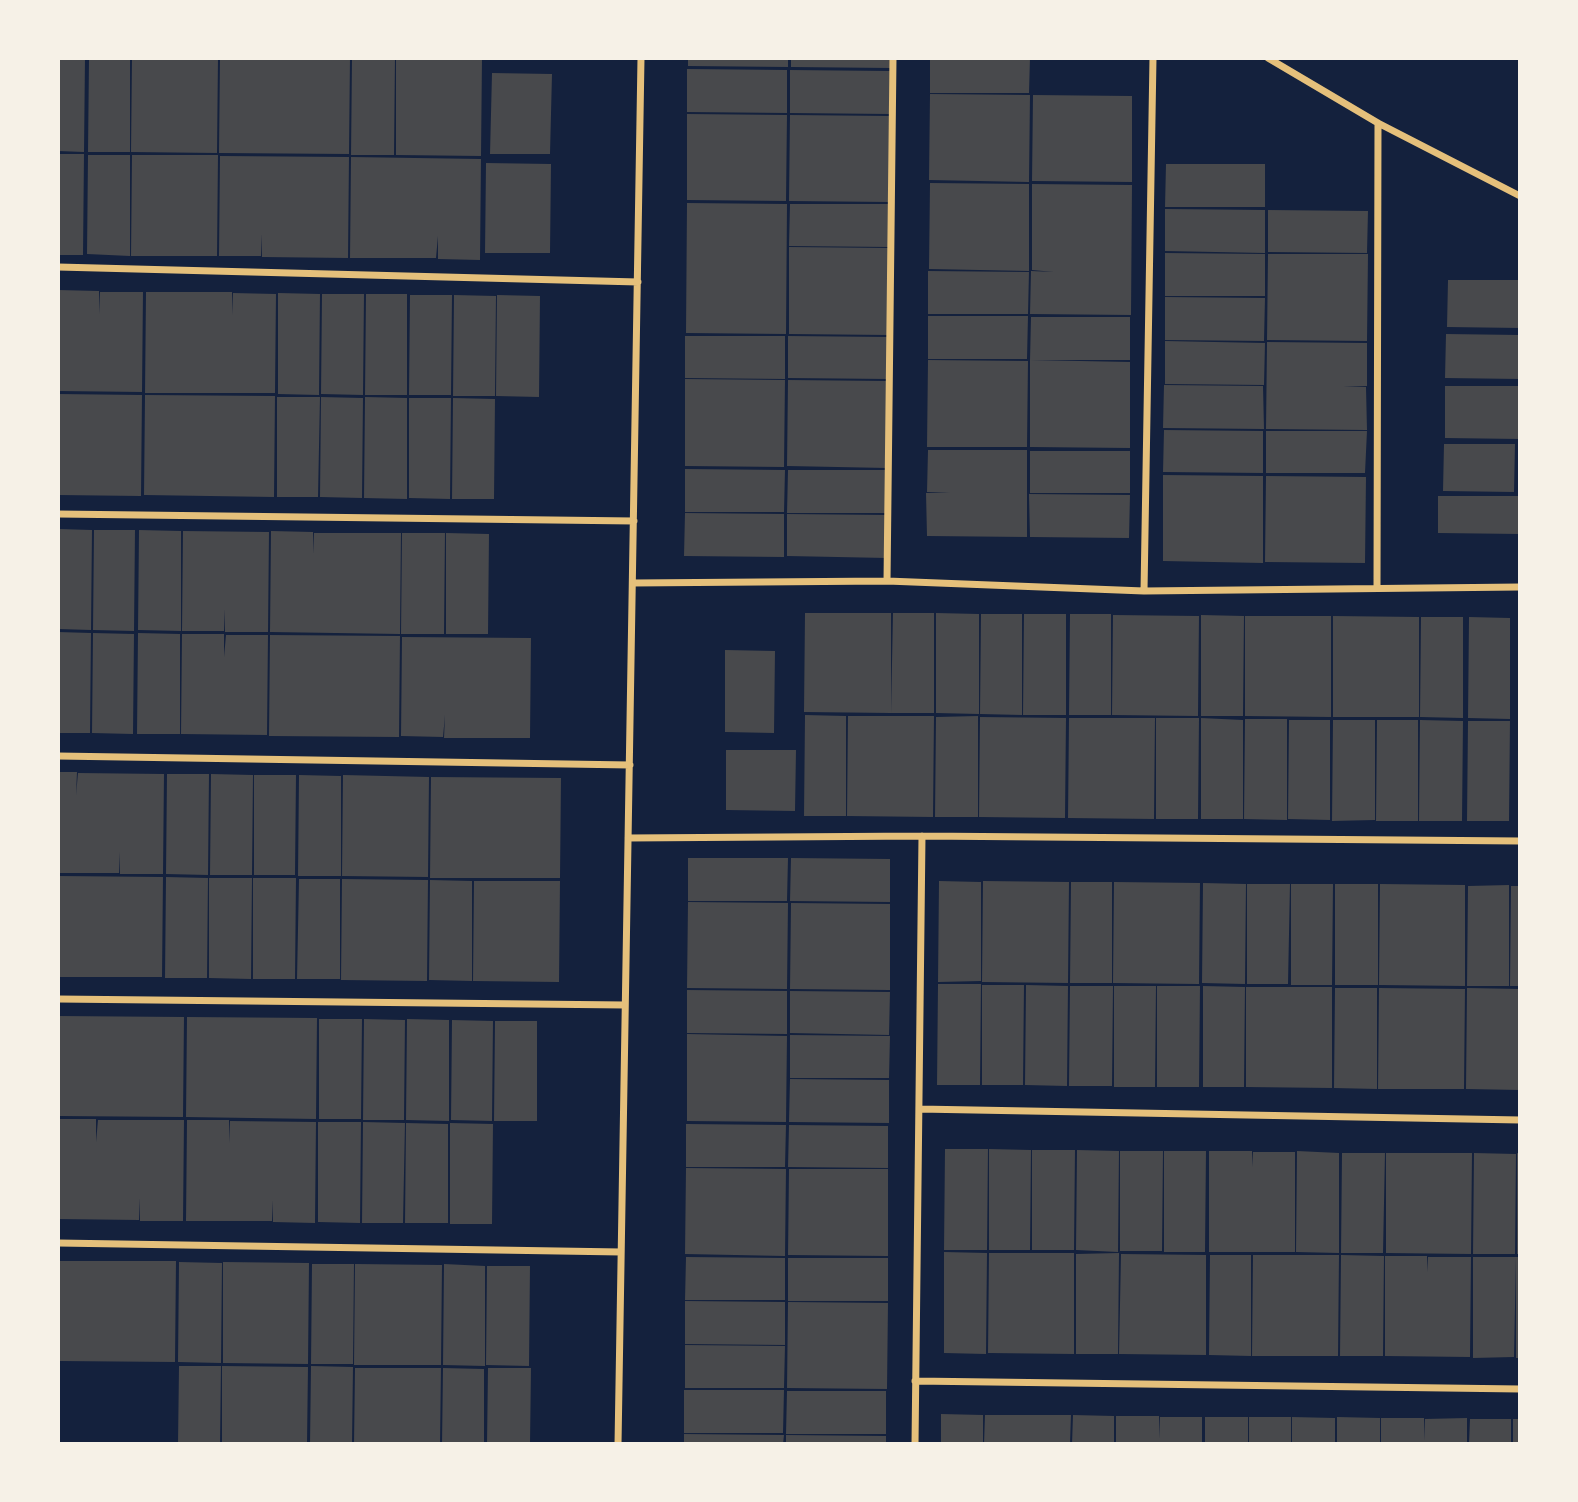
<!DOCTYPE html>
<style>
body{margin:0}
#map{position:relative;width:1578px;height:1502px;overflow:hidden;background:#14213d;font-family:Rubik,sans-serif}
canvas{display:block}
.frame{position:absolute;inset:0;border:60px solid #f6f1e7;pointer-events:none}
</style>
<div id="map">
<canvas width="1578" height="1502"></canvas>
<div class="frame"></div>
</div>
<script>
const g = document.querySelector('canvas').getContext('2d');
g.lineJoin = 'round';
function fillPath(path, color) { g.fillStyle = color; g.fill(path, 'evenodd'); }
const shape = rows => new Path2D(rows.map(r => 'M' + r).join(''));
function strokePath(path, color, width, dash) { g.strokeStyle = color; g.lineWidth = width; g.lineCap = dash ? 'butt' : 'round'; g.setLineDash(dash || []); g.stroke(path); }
fillPath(shape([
 [58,58,85,58,84,152,58,151],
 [89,58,130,58,130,152,88,152],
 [132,58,218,58,217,153,131,152],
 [220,58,350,58,349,154,219,153],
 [352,58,395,58,394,155,351,155],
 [396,58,482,58,481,156,396,155],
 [688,58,788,58,788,67,688,66],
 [791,58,891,58,890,68,791,67],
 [930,58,1030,58,1029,93,930,93],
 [687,69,787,70,787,113,687,112],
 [790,70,890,71,889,114,790,113],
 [492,73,552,74,550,154,490,154],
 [930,94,1030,95,1029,182,929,180],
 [1033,95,1132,96,1132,182,1032,181],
 [687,114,787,115,786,201,687,200],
 [790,115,890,116,889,202,789,201],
 [58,154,84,154,83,255,58,255],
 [88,155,130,155,130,256,87,254],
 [132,155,218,155,217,256,131,256],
 [220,156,349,157,348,258,262,257,262,234,261,256,219,256],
 [351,157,481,159,480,260,438,259,438,236,436,258,350,258],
 [486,163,551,164,550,253,485,253],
 [1166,164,1265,164,1265,207,1165,207],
 [930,183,1029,184,1029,271,929,269],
 [1032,184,1132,185,1131,315,1030,314,1031,271,1054,272,1032,270],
 [687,203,787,204,786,334,686,333],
 [790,204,889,204,889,247,789,246],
 [1165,209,1265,210,1265,253,1165,251],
 [1268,210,1368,211,1367,253,1268,252],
 [789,247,889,248,888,335,789,334],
 [1165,253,1265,254,1265,296,1165,296],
 [1268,254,1368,254,1367,341,1267,340],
 [928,271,1029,272,1028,314,928,314],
 [1448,280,1520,280,1520,328,1447,327],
 [58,290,99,291,99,314,100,292,143,292,142,392,58,391],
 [146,292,232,292,232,315,233,293,276,294,275,393,145,393],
 [278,293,320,294,319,395,278,394],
 [322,294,364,294,363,395,321,394],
 [366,294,407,294,407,395,365,395],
 [410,295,452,295,451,395,409,395],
 [454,295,496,296,495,396,453,396],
 [497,295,540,296,539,397,496,396],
 [1165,297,1265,298,1264,341,1165,340],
 [928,316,1028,316,1027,359,928,359],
 [1031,317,1130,317,1130,360,1030,360],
 [1446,334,1520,335,1520,379,1445,378],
 [685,336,785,336,785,379,685,378],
 [788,336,888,337,887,379,788,378],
 [1165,341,1265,343,1264,385,1165,384],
 [1267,342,1367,343,1367,386,1343,387,1366,387,1367,430,1266,429],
 [928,360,1028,361,1027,447,927,447],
 [1030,360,1130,362,1130,448,1030,447],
 [685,379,785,380,784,467,685,466],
 [788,380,888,381,887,468,787,466],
 [1164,385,1263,386,1264,429,1163,428],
 [1445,386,1520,386,1520,439,1445,438],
 [58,394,142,395,141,496,58,495],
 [145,395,275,396,274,497,144,495],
 [277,397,320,397,318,497,277,497],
 [321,397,363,398,362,498,320,497],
 [365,397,407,398,407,499,364,498],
 [409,398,451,398,450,499,409,498],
 [453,398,495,399,494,499,452,499],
 [1164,430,1263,431,1263,473,1163,472],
 [1266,431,1367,431,1365,473,1266,473],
 [1444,444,1515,444,1514,492,1443,491],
 [928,450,1027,450,1027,537,927,536,926,493,950,493,927,492],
 [1030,451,1130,451,1130,493,1030,493],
 [685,469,785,470,784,512,685,512],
 [788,470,887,470,887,513,787,513],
 [1163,475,1263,476,1263,563,1163,561],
 [1266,476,1366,477,1365,563,1265,562],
 [1029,494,1130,495,1129,538,1030,537],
 [1438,496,1520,496,1520,534,1438,533],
 [685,513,784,514,784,557,684,556],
 [787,514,887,515,887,558,787,556],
 [58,529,92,530,91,630,58,629],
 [94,530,135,530,134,631,93,630],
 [139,530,181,531,181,631,138,630],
 [183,531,269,532,268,632,225,632,225,609,224,631,182,631],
 [271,531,313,532,313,554,314,533,401,533,400,634,270,632],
 [402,533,445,533,444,634,401,634],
 [446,533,489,534,488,634,446,634],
 [805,613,891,613,891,713,804,712],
 [893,613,934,613,934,713,891,713],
 [936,613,979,614,979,714,936,713],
 [981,614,1022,614,1022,715,980,714],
 [1024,614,1066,614,1066,715,1023,715],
 [1070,614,1111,614,1111,715,1069,715],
 [1113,615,1199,616,1198,716,1112,715],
 [1201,615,1244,616,1243,716,1201,716],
 [1331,616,1331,717,1245,716,1245,616],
 [1333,616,1419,617,1419,717,1333,717],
 [1421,617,1463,617,1463,718,1420,717],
 [1469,617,1510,618,1510,719,1468,718],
 [58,632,91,633,90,733,58,733],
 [93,633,134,634,133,734,92,733],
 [138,633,180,634,180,734,137,734],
 [182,634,224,634,224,657,226,635,268,635,267,735,181,734],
 [270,635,400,636,399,737,269,736],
 [402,637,531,638,530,738,444,738,445,715,443,737,401,736],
 [725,650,775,651,774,733,725,732],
 [805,715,846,716,846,816,804,816],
 [848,716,934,716,933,817,847,816],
 [978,716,978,817,935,817,936,717],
 [980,717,1066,718,1065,818,979,817],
 [1069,718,1155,718,1154,819,1068,818],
 [1156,718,1199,718,1198,819,1156,819],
 [1201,718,1243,720,1243,819,1201,819],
 [1245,719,1287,719,1287,820,1244,819],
 [1289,720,1330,720,1330,820,1288,819],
 [1333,720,1375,720,1375,820,1332,821],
 [1377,720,1418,720,1418,821,1376,821],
 [1420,720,1463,721,1462,821,1419,821],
 [1468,721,1510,721,1509,821,1467,821],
 [726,750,796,750,795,811,726,810],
 [58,772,77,772,76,795,78,773,164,774,163,874,120,874,119,852,119,873,58,873],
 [167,774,209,774,208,875,166,874],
 [211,774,253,775,252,875,210,875],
 [254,775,296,775,295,875,254,875],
 [299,775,341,776,341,876,298,876],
 [343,775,429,777,428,877,342,876],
 [431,777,561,778,560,878,430,878],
 [688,858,788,858,787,901,688,901],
 [791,858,890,859,890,902,790,901],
 [58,876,163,877,162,977,58,977],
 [166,877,208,878,207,978,165,978],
 [209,878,252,878,251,979,209,978],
 [253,878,296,878,295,979,253,979],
 [299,879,340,879,340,979,297,979],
 [342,879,428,880,427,981,341,980],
 [430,880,472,881,472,981,429,980],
 [474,881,560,881,559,982,473,981],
 [939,881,981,882,981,981,938,982],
 [983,881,1069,882,1068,983,982,982],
 [1071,882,1112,882,1112,983,1070,983],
 [1114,882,1200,883,1199,984,1113,983],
 [1203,883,1246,884,1245,984,1202,983],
 [1247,884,1290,884,1288,984,1247,984],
 [1291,884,1333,884,1332,985,1291,985],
 [1335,884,1378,884,1378,985,1335,985],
 [1380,884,1465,885,1465,986,1379,985],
 [1509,885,1509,986,1467,986,1468,886],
 [1511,886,1520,886,1520,986,1510,986],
 [688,902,788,903,787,989,687,988],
 [791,903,890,904,890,990,790,989],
 [938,984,981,984,980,1085,937,1085],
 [982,985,1024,985,1023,1085,982,1085],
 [1026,985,1068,986,1067,1086,1025,1085],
 [1070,986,1113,986,1112,1086,1069,1086],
 [1114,986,1156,986,1155,1087,1114,1087],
 [1157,986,1200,986,1199,1087,1157,1087],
 [1203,986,1245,987,1244,1087,1203,1087],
 [1246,987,1332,987,1332,1088,1246,1087],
 [1335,988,1377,988,1377,1089,1334,1088],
 [1379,988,1465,989,1464,1089,1378,1089],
 [1467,988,1520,989,1520,1090,1466,1089],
 [687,990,787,991,787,1034,687,1033],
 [790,991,890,992,889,1035,790,1033],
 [58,1016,184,1017,183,1117,58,1116],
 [187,1017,317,1018,316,1119,186,1117],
 [319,1019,362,1019,361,1119,319,1119],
 [364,1019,405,1020,404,1120,363,1120],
 [407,1019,449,1020,449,1121,406,1120],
 [452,1020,493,1021,492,1121,451,1120],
 [495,1021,537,1021,537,1121,494,1121],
 [687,1034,787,1036,786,1122,687,1121],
 [790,1035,890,1036,889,1078,790,1078],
 [790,1079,889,1080,889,1123,789,1122],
 [58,1119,96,1119,96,1142,98,1120,184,1120,183,1221,140,1221,140,1198,139,1220,58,1219],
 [187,1120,229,1120,229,1143,230,1121,316,1122,315,1223,273,1222,273,1200,272,1221,186,1221],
 [318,1122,361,1122,360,1223,318,1222],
 [363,1122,405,1123,403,1223,362,1223],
 [406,1123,448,1124,448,1223,405,1223],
 [450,1123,493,1124,492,1224,450,1224],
 [686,1124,786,1125,785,1167,686,1167],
 [789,1125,888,1126,888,1168,788,1167],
 [945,1149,988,1149,987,1250,944,1250],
 [989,1149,1031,1150,1030,1250,989,1250],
 [1032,1150,1075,1150,1074,1250,1032,1250],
 [1077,1150,1119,1151,1118,1252,1076,1250],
 [1120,1151,1163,1151,1162,1251,1120,1251],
 [1164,1151,1206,1151,1205,1252,1164,1252],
 [1209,1151,1252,1151,1252,1167,1253,1152,1295,1152,1295,1252,1209,1252],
 [1297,1151,1339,1153,1339,1253,1296,1252],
 [1342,1153,1385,1153,1383,1253,1341,1253],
 [1386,1153,1472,1153,1471,1254,1386,1253],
 [1474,1153,1516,1154,1515,1254,1473,1254],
 [1517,1153,1520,1154,1520,1254,1517,1254],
 [686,1168,786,1169,785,1256,685,1254],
 [789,1169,888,1169,888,1256,788,1255],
 [944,1252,987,1253,986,1354,944,1353],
 [989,1253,1074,1253,1074,1354,988,1353],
 [1119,1253,1118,1354,1076,1354,1076,1254],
 [1121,1254,1206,1255,1206,1355,1119,1354],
 [1210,1255,1251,1255,1251,1356,1209,1355],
 [1253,1255,1339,1255,1338,1356,1252,1356],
 [1341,1255,1384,1256,1383,1356,1340,1356],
 [1385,1256,1427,1256,1427,1272,1428,1257,1471,1257,1470,1357,1385,1356],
 [686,1257,785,1258,785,1300,685,1300],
 [1473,1257,1516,1257,1514,1357,1473,1358],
 [1516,1257,1520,1257,1520,1358,1516,1358],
 [788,1258,888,1258,888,1301,788,1301],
 [58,1261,176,1261,175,1362,58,1361],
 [179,1262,222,1263,221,1363,178,1362],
 [223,1262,309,1263,308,1364,223,1363],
 [312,1264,354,1264,353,1364,311,1364],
 [355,1264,442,1265,441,1365,354,1365],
 [444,1264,485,1266,485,1366,443,1365],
 [487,1266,530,1266,529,1366,486,1365],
 [685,1301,785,1302,785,1345,685,1344],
 [788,1302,888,1303,887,1389,787,1388],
 [685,1345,785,1346,784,1388,685,1388],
 [179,1366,221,1366,220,1444,178,1444],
 [222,1366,308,1367,307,1444,222,1444],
 [311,1366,353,1367,352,1444,310,1444],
 [355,1368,441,1368,440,1444,354,1444],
 [443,1368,484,1369,484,1444,442,1444],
 [488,1368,531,1368,530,1444,487,1444],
 [684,1390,784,1390,783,1433,684,1433],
 [787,1391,886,1391,886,1434,786,1434],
 [941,1414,983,1415,983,1444,941,1444],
 [985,1415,1071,1415,1070,1444,984,1444],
 [1073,1415,1114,1416,1114,1444,1072,1444],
 [1116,1416,1159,1416,1160,1439,1160,1417,1202,1417,1202,1444,1116,1444],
 [1205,1417,1248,1417,1248,1444,1205,1444],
 [1249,1417,1291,1417,1291,1444,1249,1444],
 [1292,1417,1335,1418,1335,1444,1292,1444],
 [1337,1417,1380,1418,1380,1444,1337,1444],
 [1381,1418,1424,1418,1425,1441,1425,1419,1467,1418,1467,1444,1381,1444],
 [1470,1419,1511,1419,1511,1444,1469,1444],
 [1513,1419,1520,1419,1520,1444,1513,1444],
 [684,1434,784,1435,783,1444,684,1444],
 [786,1435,886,1436,886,1444,786,1444]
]), '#48494c');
strokePath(shape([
 [1268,58,1378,123,1520,196],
 [58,267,638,282],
 [58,514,634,521],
 [887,581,893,58],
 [633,583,887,581,1144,591,1520,587],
 [1377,586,1378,123],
 [1144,591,1153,58],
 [58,756,630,765],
 [628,838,922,836,1520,841],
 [58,999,625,1005],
 [919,1109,1520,1120],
 [58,1243,621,1252],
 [915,1381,1520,1389],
 [618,1444,641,58],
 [915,1444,922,836]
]), '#e5c07b', 7);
</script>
